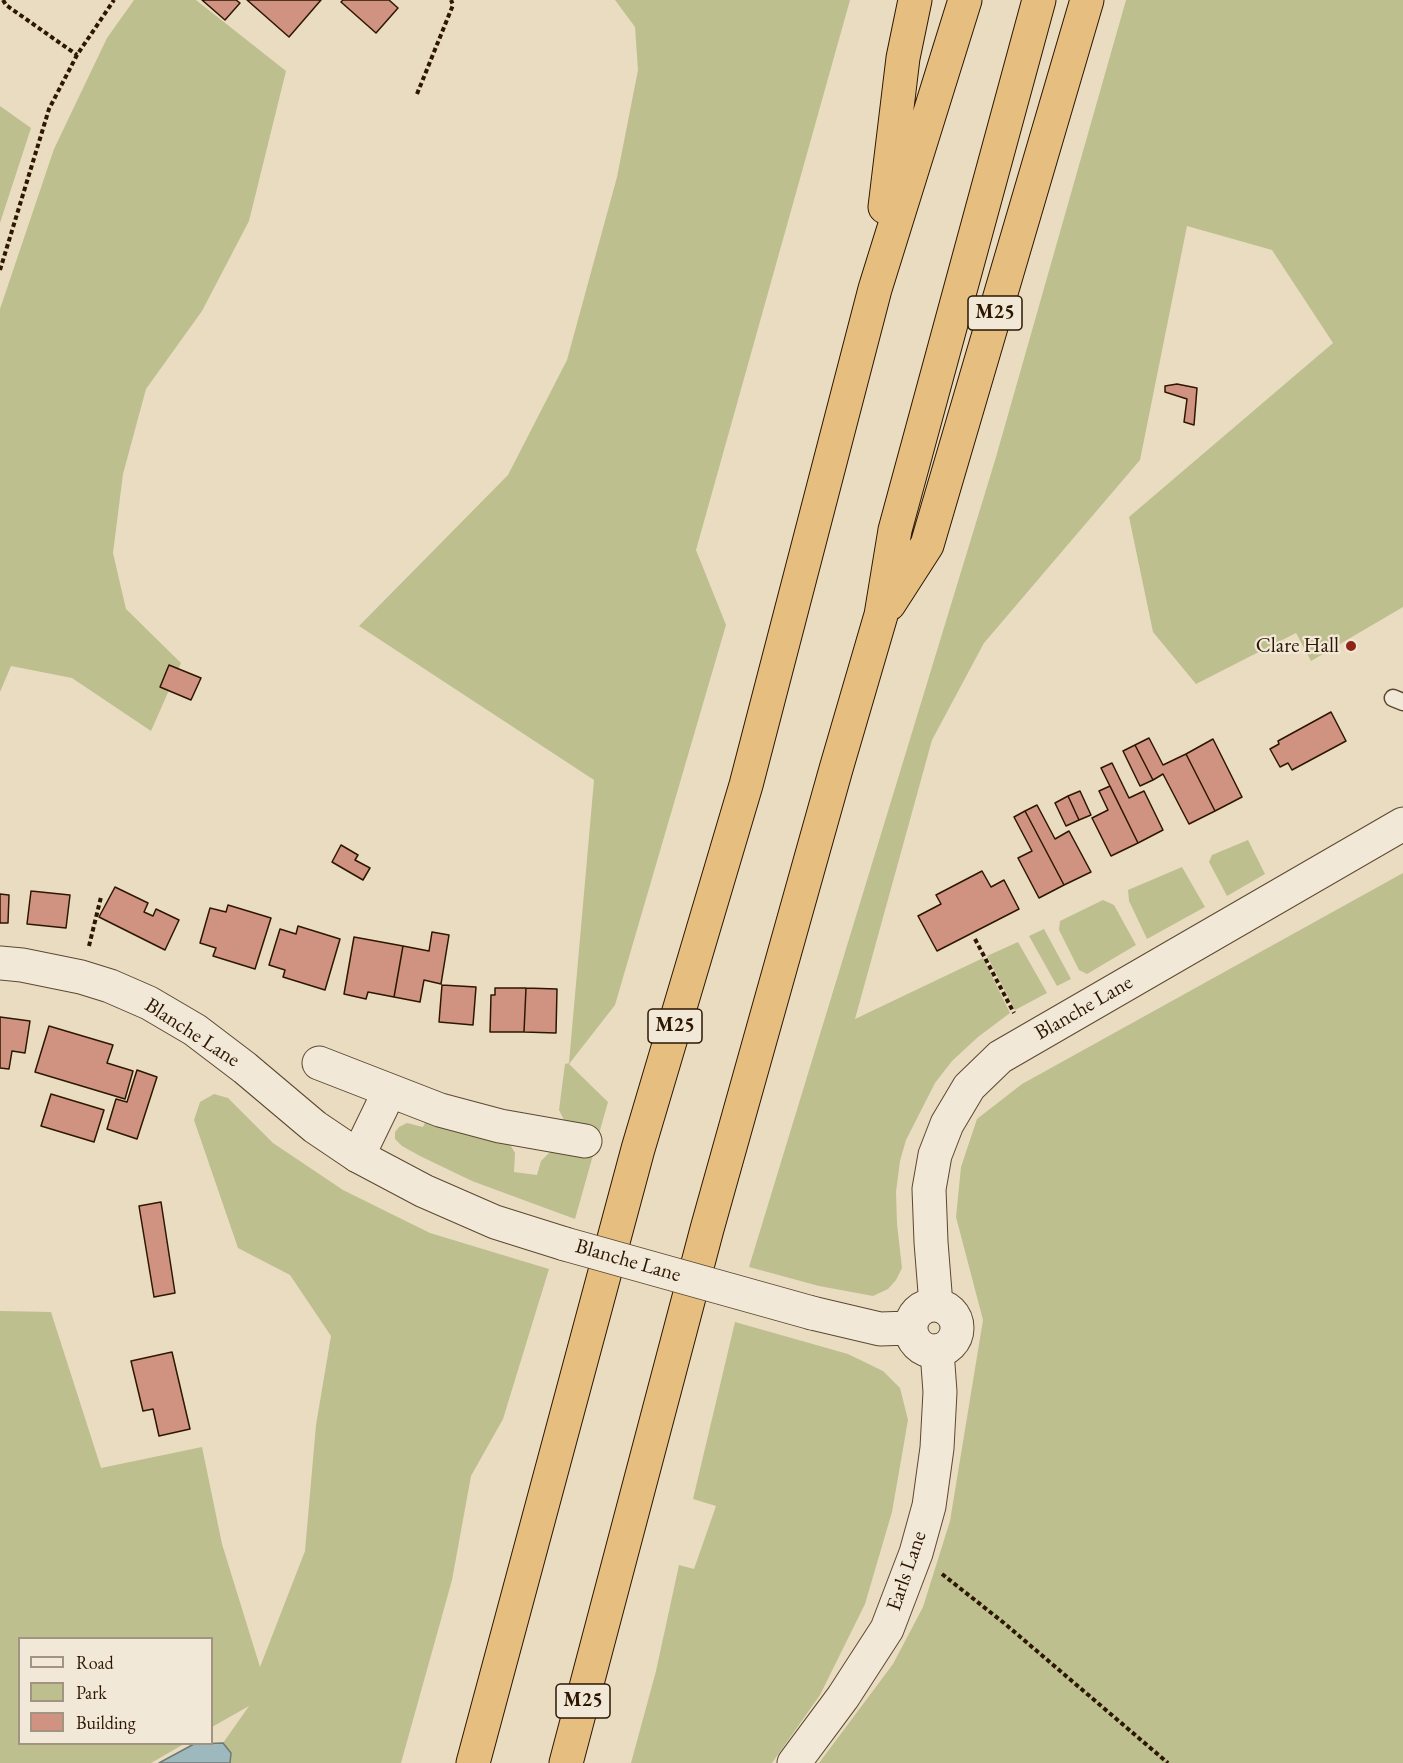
<!DOCTYPE html>
<style>
body{margin:0}
#map{position:relative;width:1403px;height:1763px;overflow:hidden;background:#eadcc1;font-family:"EB Garamond",serif}
canvas{display:block}
.legend{position:absolute;left:18px;top:1637px;width:195px;height:108px;box-sizing:border-box;background:#f1e8d7;border:2px solid #a39481;margin:0;padding:8px 10px;list-style:none;font-size:18px;color:#2d1700}
.legend li{display:flex;align-items:center;gap:12px;height:30px}
.legend b{width:30px;border:2px solid #a39481}
</style>
<div id="map">
<canvas width="1403" height="1763"></canvas>
<ul class="legend">
<li><b style="height:8px;background:#f1e8d7"></b>Road</li>
<li><b style="height:16px;background:#bdbf8f"></b>Park</li>
<li><b style="height:16px;background:#d09381"></b>Building</li>
</ul>
</div>
<script>
const g = document.querySelector('canvas').getContext('2d');
g.lineJoin = 'round';
function fillPath(path, color) { g.fillStyle = color; g.fill(path, 'evenodd'); }
const shape = rows => new Path2D(rows.map(r => 'M' + r).join(''));
function strokePath(path, color, width, dash) { g.strokeStyle = color; g.lineWidth = width; g.lineCap = dash ? 'butt' : 'round'; g.setLineDash(dash || []); g.stroke(path); }
function label(font, color, halo, rows, align = 'center') {
  g.font = font + ' "EB Garamond",serif'; g.lineWidth = 4.5; g.setLineDash([]); g.textBaseline = 'middle'; g.strokeStyle = halo; g.fillStyle = color; for (const [text, x, y, turn = 0] of rows) {
    g.save(); g.translate(x, y); g.rotate((+turn || 0) * Math.PI / 180); g.textAlign = isNaN(turn) ? turn : align; if (halo) g.strokeText(text, 0, 0); g.fillText(text, 0, 0); g.restore();
  }
}
fillPath(shape([
 [134,0,196,0,286,71,249,221,202,311,146,389,123,474,113,553,126,609,181,663,151,731,72,678,11,666,0,692,0,309,54,149,107,38],
 [615,0,850,0,696,550,726,625,615,1005,569,1064,608,1102,575,1219,472,1181,420,1156,402,1146,395,1139,395,1132,399,1127,407,1123,423,1127,427,1118,503,1140,511,1146,515,1153,514,1172,537,1175,541,1161,549,1153,560,1149,566,1124,559,1110,565,1064,569,1063,594,780,359,626,508,475,567,360,617,177,638,70,635,27],
 [1126,0,1403,0,1403,607,1311,661,1296,633,1196,684,1153,632,1129,517,1333,343,1272,250,1187,226,1140,460,984,643,932,740,855,1019,983,958,1010,1013,978,1037,952,1061,935,1083,906,1140,900,1161,896,1192,897,1224,902,1268,896,1280,888,1289,873,1296,819,1286,749,1267,996,457],
 [0,106,31,128,0,223],
 [1248,840,1265,874,1227,896,1209,862,1212,855],
 [1182,867,1205,907,1147,939,1129,901,1128,890],
 [1403,873,1403,1763,819,1763,893,1664,923,1607,950,1521,983,1320,956,1217,961,1167,977,1119,1022,1084],
 [1103,900,1114,905,1136,945,1087,974,1079,970,1059,930,1060,921],
 [1044,929,1071,979,1057,986,1029,936],
 [1018,942,1047,993,1015,1010,987,956],
 [214,1094,228,1098,273,1143,343,1190,430,1233,549,1269,503,1419,471,1476,452,1580,401,1763,230,1763,231,1753,223,1743,249,1706,212,1727,212,1638,20,1638,20,1744,184,1744,151,1763,0,1763,0,1311,51,1312,101,1468,202,1447,222,1544,260,1667,305,1551,316,1425,331,1336,290,1275,238,1248,194,1120,200,1102],
 [735,1322,848,1354,883,1371,900,1388,908,1420,892,1512,865,1604,820,1695,772,1763,631,1763,656,1671,679,1565,694,1569,716,1506,693,1499]
]), '#bdbf8f');
const water = shape([
 [223,1743,231,1753,230,1763,159,1763,194,1744,223,1743]
]);
fillPath(water, '#9db9be');
strokePath(water, '#707872', 1.5);
const building = shape([
 [202,0,236,0,240,3,225,20,202,0],
 [247,0,321,0,289,37,247,0],
 [343,0,389,0,398,8,376,33,341,2,343,0],
 [1177,384,1197,388,1194,425,1184,422,1187,399,1165,392,1165,386,1177,384],
 [169,665,201,678,191,700,160,687,169,665],
 [1331,712,1346,741,1292,770,1288,763,1280,767,1270,749,1279,744,1278,741,1331,712],
 [1149,738,1163,765,1186,754,1215,811,1189,824,1163,774,1153,780,1135,745,1149,738],
 [1213,739,1242,797,1215,811,1186,754,1213,739],
 [1135,745,1153,780,1140,786,1123,751,1135,745],
 [1112,763,1129,798,1144,791,1163,830,1138,843,1101,768,1112,763],
 [1110,786,1138,843,1111,856,1092,818,1108,810,1099,791,1110,786],
 [1080,791,1091,815,1079,820,1068,796,1080,791],
 [1068,796,1079,820,1066,826,1055,803,1068,796],
 [1037,805,1055,839,1069,831,1091,872,1064,885,1025,811,1037,805],
 [1025,811,1064,885,1039,898,1018,858,1032,851,1014,817,1025,811],
 [341,845,358,855,355,860,370,868,363,880,332,862,341,845],
 [982,871,991,887,1004,880,1019,909,937,951,918,916,941,904,936,895,982,871],
 [115,887,148,903,144,912,153,916,156,909,179,920,165,950,99,917,115,887],
 [31,891,70,895,66,928,27,924,31,891],
 [0,894,9,895,8,923,0,923,0,894],
 [228,905,271,918,255,969,213,956,216,948,200,943,210,908,226,912,228,905],
 [298,926,340,939,325,990,283,977,285,970,269,965,280,929,296,934,298,926],
 [432,932,449,935,441,984,424,980,420,1002,394,997,403,946,429,951,432,932],
 [354,937,403,946,394,997,368,992,366,999,344,994,354,937],
 [442,985,476,987,473,1025,439,1022,442,985],
 [495,988,526,988,524,1032,490,1032,491,995,495,995,495,988],
 [526,988,557,989,556,1033,524,1032,526,988],
 [0,1017,30,1021,25,1053,12,1051,9,1069,0,1068,0,1017],
 [49,1026,113,1045,107,1063,133,1071,125,1099,35,1072,49,1026],
 [137,1070,157,1077,137,1139,107,1129,116,1099,127,1102,137,1070],
 [51,1094,104,1110,94,1142,41,1126,51,1094],
 [161,1202,175,1293,154,1297,139,1206,161,1202],
 [172,1352,190,1429,159,1436,153,1409,143,1411,131,1361,172,1352]
]);
fillPath(building, '#d09381');
strokePath(building, '#2d1700', 1.5);
const service = shape([
 [1393,698,1403,702]
]);
const minor = shape([
 [319,1063,440,1110,500,1126,585,1141],
 [358,1156,389,1092],
 [794,1763,843,1697,887,1629,916,1553,929,1506,937,1448,940,1392,937,1351]
]);
const tertiary = shape([
 [0,963,22,965,81,977,110,986,149,1003,195,1030,245,1068,315,1127,358,1156,424,1191,495,1222,565,1244],
 [936,1305,931,1242,929,1189,935,1155,947,1124,969,1087,1000,1057,1403,824],
 '911 1328a23 23 0 1 1 46 0a23 23 0 1 1-46 0Z',
 [812,1313,880,1329,910,1328]
]);
const motorway = shape([
 [885,207,903,58,915,0],
 [889,604,927,545,1087,0],
 [473,1763,638,1149,746,785,875,289,965,0],
 [566,1763,707,1229,836,769,881,615,895,530,1039,0]
]);
strokePath(service, '#5c4830', 19);
strokePath(minor, '#5c4830', 35);
strokePath(tertiary, '#5c4830', 35);
strokePath(motorway, '#2d1700', 35);
strokePath(shape([
 [3,0,6,5,77,55],
 [417,94,453,5,451,0],
 [0,270,49,109,77,55,114,0],
 [975,939,1014,1013],
 [89,946,101,897],
 [942,1574,1004,1623,1168,1763]
]), '#2d1700', 4, [4.5, 3]);
strokePath(service, '#f1e8d7', 16);
strokePath(minor, '#f1e8d7', 33);
strokePath(tertiary, '#f1e8d7', 33);
strokePath(motorway, '#e5be80', 33);
const tertiaryBridge = shape([
 [565,1244,812,1313]
]);
strokePath(tertiaryBridge, '#5c4830', 35, []);
strokePath(tertiaryBridge, '#f1e8d7', 33);
for (const [x, y, r, color] of [
 [1351,646,6,"#8f2418"]
]) { const dot = new Path2D(); dot.arc(x, y, r, 0, 2 * Math.PI); g.fillStyle = color; g.fill(dot); strokePath(dot, '#f1e8d7', 2); }
for (const [x, y, w] of [
 [995,313,54],
 [675,1026,54],
 [583,1701,54]
]) { const box = new Path2D(); box.roundRect(x - w / 2, y - 17, w, 34, 4.5); g.fillStyle = '#f1e8d7'; g.fill(box); strokePath(box, '#2d1700', 1.5); }
label('bold 20px', '#2d1700', null, [
 ["M25",995,313],
 ["M25",675,1026],
 ["M25",583,1701]
]);
label('21px', '#2d1700', '#f1e8d7', [
 ["Clare Hall",1339,646]
], 'right');
label('21px', '#2d1700', '#f1e8d7', [
 ["Blanche Lane",1084,1008,-30],
 ["Blanche Lane",192,1033,33],
 ["Blanche Lane",628,1261,16],
 ["Earls Lane",907,1571,-71]
]);
</script>
